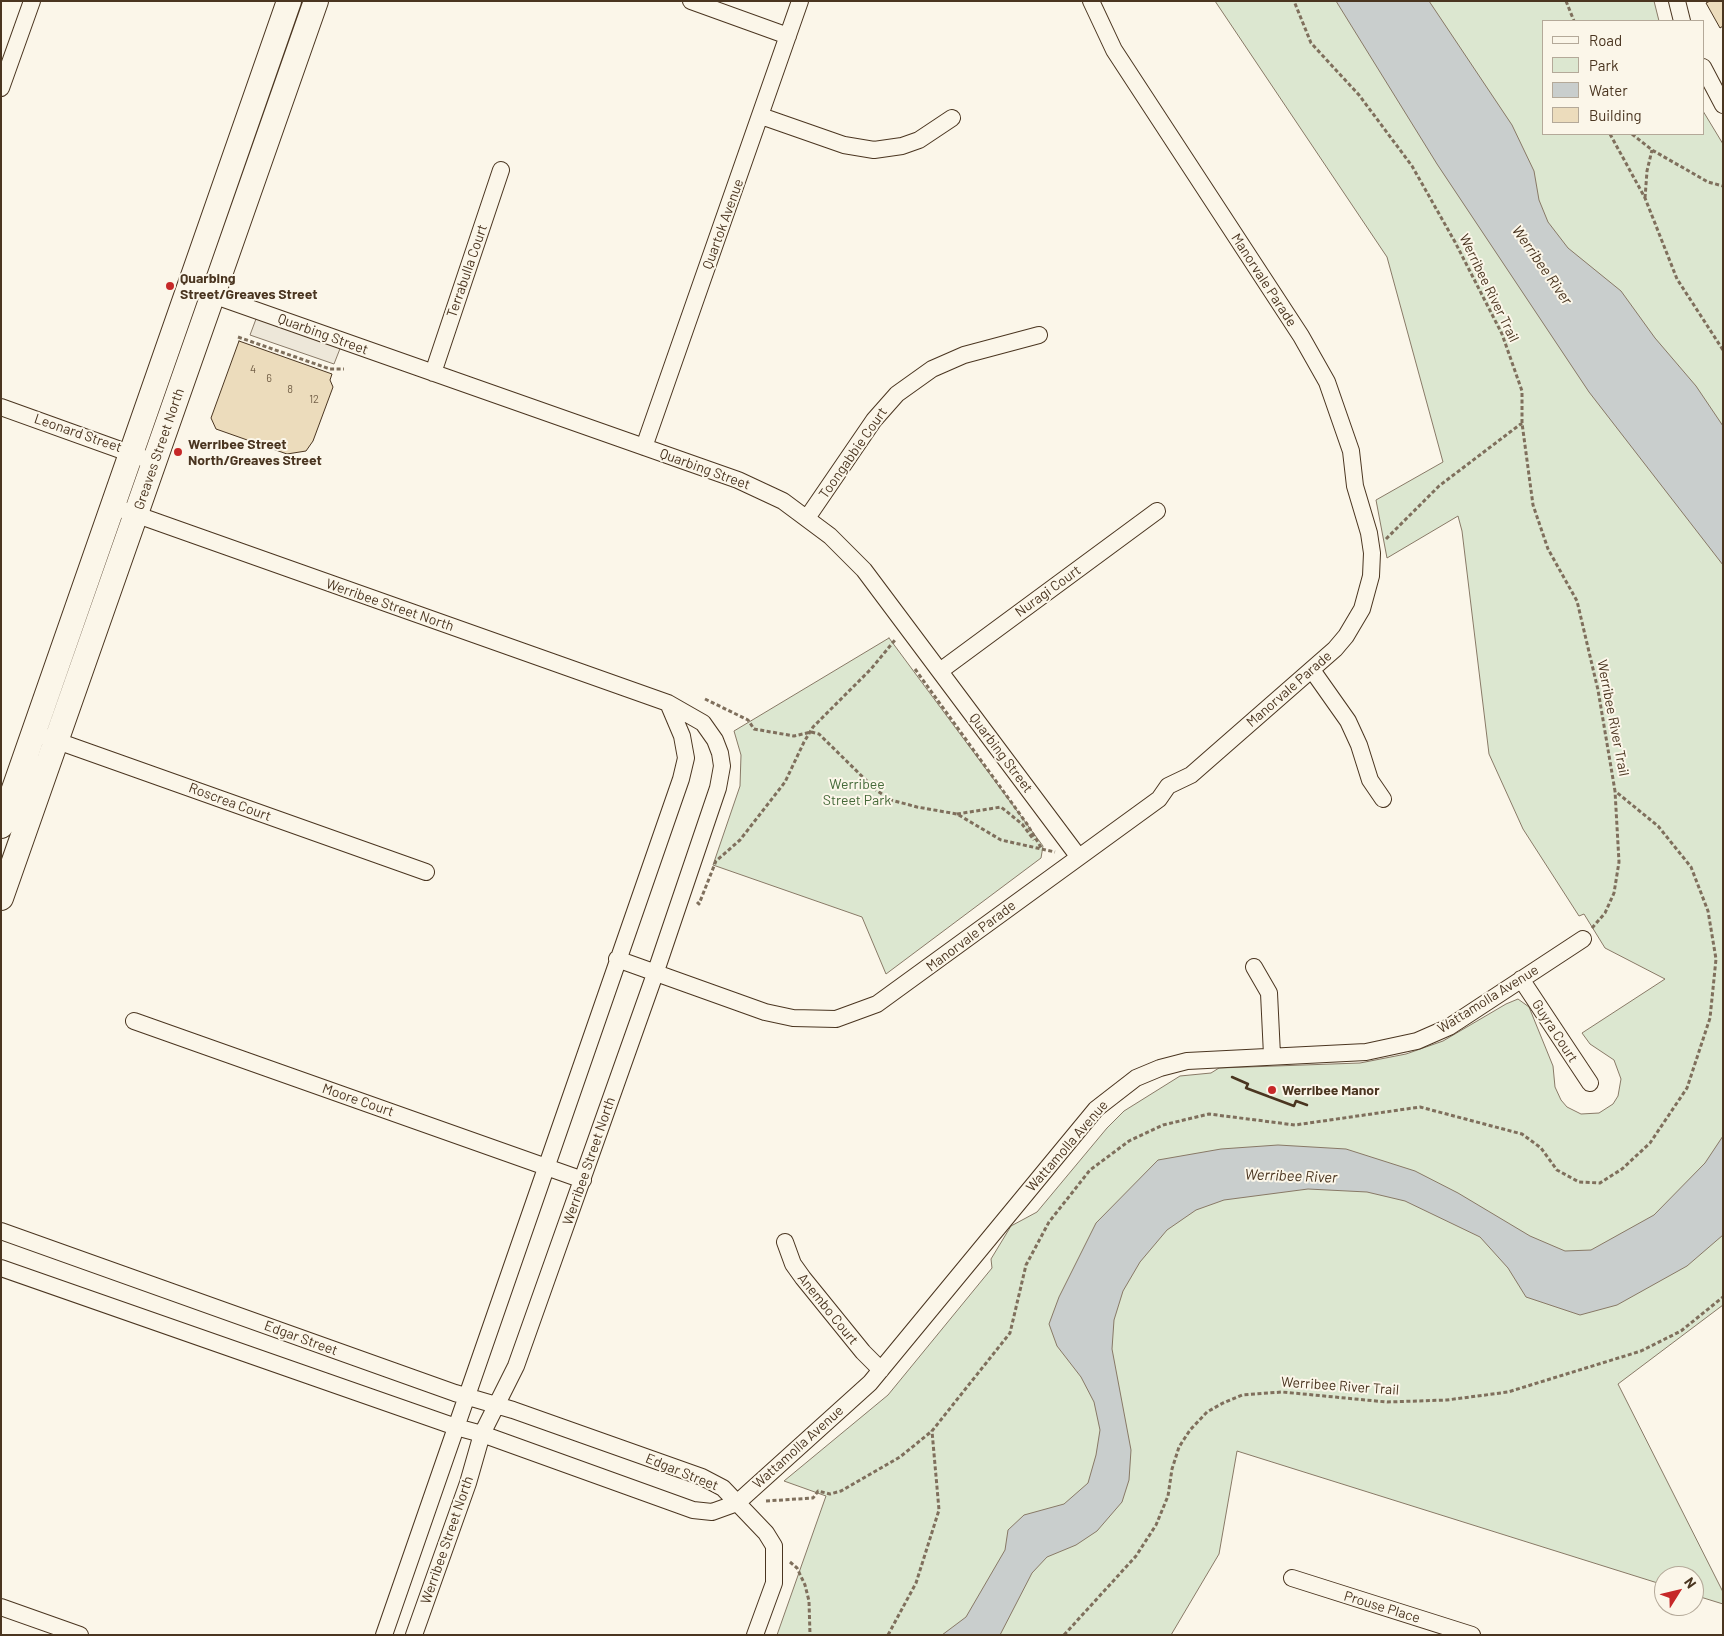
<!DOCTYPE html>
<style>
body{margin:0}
#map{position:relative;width:1724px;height:1636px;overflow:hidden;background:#fbf6e9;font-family:Barlow,sans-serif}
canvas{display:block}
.frame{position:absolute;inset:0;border:2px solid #4a3520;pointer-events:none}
.legend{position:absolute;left:1542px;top:20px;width:162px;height:115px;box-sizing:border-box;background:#fbf6e9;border:1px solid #b4a999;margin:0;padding:6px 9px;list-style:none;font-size:15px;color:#4a3520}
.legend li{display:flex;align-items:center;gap:10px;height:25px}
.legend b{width:25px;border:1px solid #b4a999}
.north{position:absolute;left:1654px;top:1566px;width:50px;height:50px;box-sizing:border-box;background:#fbf6e9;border:1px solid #b4a999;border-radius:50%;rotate:54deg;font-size:14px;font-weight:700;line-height:20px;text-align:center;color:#4a3520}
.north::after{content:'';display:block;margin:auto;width:18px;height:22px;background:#c62828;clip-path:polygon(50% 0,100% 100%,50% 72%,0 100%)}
</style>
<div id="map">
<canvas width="1724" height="1636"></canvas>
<div class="frame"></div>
<ul class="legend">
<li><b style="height:6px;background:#fbf6e9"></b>Road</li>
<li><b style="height:14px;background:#dce7d0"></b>Park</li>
<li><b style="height:14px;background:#c9cecd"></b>Water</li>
<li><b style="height:14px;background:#ecdcbc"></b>Building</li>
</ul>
<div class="north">N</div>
</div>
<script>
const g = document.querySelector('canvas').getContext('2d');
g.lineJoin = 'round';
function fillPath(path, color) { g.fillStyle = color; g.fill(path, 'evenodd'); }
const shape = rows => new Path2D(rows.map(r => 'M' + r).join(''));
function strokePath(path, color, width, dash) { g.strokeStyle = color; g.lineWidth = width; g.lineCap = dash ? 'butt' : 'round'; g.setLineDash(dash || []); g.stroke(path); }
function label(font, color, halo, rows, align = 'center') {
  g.font = font + ' Barlow,sans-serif'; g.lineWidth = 4; g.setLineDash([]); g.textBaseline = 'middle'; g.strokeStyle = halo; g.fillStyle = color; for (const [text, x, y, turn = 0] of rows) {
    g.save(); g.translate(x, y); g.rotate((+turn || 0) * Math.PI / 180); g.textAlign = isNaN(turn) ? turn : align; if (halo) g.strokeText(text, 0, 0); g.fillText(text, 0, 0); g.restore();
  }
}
const green = shape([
 [1215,1,1654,1,1659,21,1543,21,1543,134,1703,134,1703,111,1723,144,1723,1305,1618,1384,1723,1592,1723,1604,1694,1595,1694,1576,1664,1576,1664,1585,1237,1451,1219,1554,1171,1635,777,1635,826,1496,784,1481,888,1395,992,1268,991,1259,1011,1226,1037,1212,1107,1128,1124,1111,1180,1076,1211,1073,1219,1068,1360,1063,1406,1054,1443,1041,1506,1004,1518,999,1529,1007,1553,1066,1555,1087,1561,1100,1567,1107,1581,1114,1599,1113,1613,1104,1618,1096,1621,1079,1614,1060,1590,1044,1582,1033,1665,979,1605,948,1584,914,1579,916,1523,829,1489,754,1462,531,1458,516,1387,558,1376,500,1443,462,1387,257,1215,1],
 [889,638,1043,846,1041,858,886,974,862,917,713,865,740,786,741,755,734,731,889,638]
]);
fillPath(green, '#dce7d0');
strokePath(green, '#887966', 1);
const parking = shape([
 [259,311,343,341,334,364,250,335,259,311]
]);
fillPath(parking, '#ede7d9');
strokePath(parking, '#887966', 1);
const water = shape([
 [1336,1,1429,1,1512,125,1534,171,1539,200,1548,222,1568,248,1621,291,1655,338,1696,386,1723,426,1723,565,1589,392,1437,164,1336,1],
 [1723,1136,1723,1235,1687,1266,1617,1305,1580,1315,1526,1297,1508,1268,1480,1237,1405,1201,1367,1192,1308,1189,1224,1200,1196,1210,1167,1230,1140,1262,1123,1291,1114,1320,1112,1349,1131,1450,1129,1480,1122,1502,1097,1531,1076,1545,1047,1557,1032,1573,1000,1635,942,1635,966,1617,1005,1550,1008,1530,1024,1515,1064,1504,1088,1483,1096,1455,1100,1430,1094,1402,1081,1377,1057,1346,1049,1324,1059,1297,1096,1223,1158,1160,1221,1149,1278,1145,1346,1149,1415,1171,1458,1193,1530,1236,1565,1251,1591,1250,1654,1215,1705,1163,1723,1136]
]);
fillPath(water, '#c9cecd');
strokePath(water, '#887966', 1);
const building = shape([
 [1710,1,1723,1,1723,26,1720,28,1706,3,1710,1],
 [239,341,332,374,330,380,333,387,313,441,306,451,287,454,216,429,211,418,239,341]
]);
fillPath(building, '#ecdcbc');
strokePath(building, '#4a3520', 1);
const street = shape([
 [691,1,788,36],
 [1677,1,1682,21],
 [1703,67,1723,105],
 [1,88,32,1],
 [761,116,844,145,874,150,902,146,919,140,952,118],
 [204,292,738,480,783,501,830,536,864,570,1078,856],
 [433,373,501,170],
 [1,407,154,462],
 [644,447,800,1],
 [112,506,668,703,703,723,715,740,720,753,722,766,718,788,655,974,516,1366,482,1434,468,1483,414,1635],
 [807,518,874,420,897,394,932,369,964,355,1039,335],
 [1312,670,1348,721,1359,745,1370,780,1383,799],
 [940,671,1157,511],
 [46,737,426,872],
 [617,959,765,1012,793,1018,836,1019,877,1004,1159,799,1168,786,1191,775,1335,649,1346,636,1362,609,1371,576,1372,553,1369,533,1355,486,1351,451,1327,382,1301,336,1114,50,1091,1],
 [1254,967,1269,993,1272,1055],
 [1521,979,1590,1083],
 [134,1021,583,1180],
 [1,1231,455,1393,513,1410,702,1477,723,1488,766,1533,774,1546,774,1583,755,1635],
 [785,1242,793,1264,803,1278,863,1352,881,1370],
 [1,1268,456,1427,482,1434,693,1510,712,1512,737,1503,870,1383,1096,1109,1136,1078,1160,1068,1187,1061,1366,1052,1417,1041,1449,1027,1583,939],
 [1292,1578,1472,1635],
 [1,1607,80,1635],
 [384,1635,681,779,686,758,682,736,668,703]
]);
const secondary = shape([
 [1,826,289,1],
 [1,898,316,1]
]);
strokePath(street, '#4a3520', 18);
strokePath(secondary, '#4a3520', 26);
strokePath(shape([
 [1566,1,1574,21],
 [1610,134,1645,198,1677,279,1723,350],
 [1632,134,1652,150,1708,182,1723,186],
 [1645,198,1647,171,1652,150],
 [238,337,330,369,344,369],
 [1386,539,1439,486,1522,423],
 [915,669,1027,824,1042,849],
 [705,699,748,720,754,729,794,736,811,732,819,734,876,790,891,800,917,807,957,814,1001,840,1055,852],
 [957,814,1001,807,1022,824,1034,840],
 [697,902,699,904,716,861,740,840,785,782,804,742,813,727,871,669,895,640],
 [1592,928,1605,913,1614,893,1619,862,1615,791],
 [766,1501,813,1498,818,1491,830,1494,841,1491,900,1457,932,1431],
 [790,1562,797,1568,805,1585,809,1601,810,1635],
 [888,1635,916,1583,939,1510,932,1431,1010,1333,1026,1265,1049,1222,1090,1170,1129,1141,1163,1125,1209,1114,1295,1125,1420,1107,1522,1134,1541,1148,1557,1170,1579,1182,1600,1183,1622,1169,1650,1143,1687,1088,1710,1018,1716,959,1708,911,1691,867,1658,826,1615,791,1598,690,1577,601,1548,549,1533,505,1522,423,1522,391,1502,334,1455,242,1412,166,1359,95,1311,43,1294,1],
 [1064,1635,1136,1556,1156,1525,1168,1496,1172,1469,1179,1447,1190,1430,1207,1412,1223,1403,1242,1395,1282,1392,1387,1402,1447,1400,1508,1392,1641,1351,1681,1331,1723,1297]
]), '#7f6f5c', 3, [4, 2.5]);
strokePath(street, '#fbf6e9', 16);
strokePath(secondary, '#fbf6e9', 24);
strokePath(shape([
 [1232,1077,1248,1084,1246,1088,1294,1106,1296,1101,1307,1105]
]), '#4a3520', 2.5);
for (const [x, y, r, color] of [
 [170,286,5,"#c62828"],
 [178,452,5,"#c62828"],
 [1272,1090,5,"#c62828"]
]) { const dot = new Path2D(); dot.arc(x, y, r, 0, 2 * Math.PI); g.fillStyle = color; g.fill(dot); strokePath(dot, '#fbf6e9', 2); }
label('11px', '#725f47', null, [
 ["4",253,369],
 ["6",269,378],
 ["8",290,389],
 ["12",314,399]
]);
label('14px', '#4a3520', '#fbf6e9', [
 ["Quartok Avenue",723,224,-70],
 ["Terrabulla Court",467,271,-71],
 ["Manorvale Parade",1264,280,57],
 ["Werribee River Trail",1489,288,64],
 ["Quarbing Street",323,334,20],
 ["Leonard Street",78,433,19],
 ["Greaves Street North",159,449,-71],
 ["Toongabbie Court",853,453,-55],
 ["Quarbing Street",705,469,20],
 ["Nuragi Court",1048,591,-36],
 ["Werribee Street North",390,605,19],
 ["Manorvale Parade",1289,689,-41],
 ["Werribee River Trail",1613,718,79],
 ["Quarbing Street",1001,753,53],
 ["Roscrea Court",230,802,20],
 ["Manorvale Parade",971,936,-37],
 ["Wattamolla Avenue",1488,999,-32],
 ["Guyra Court",1555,1031,57],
 ["Moore Court",358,1100,19],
 ["Wattamolla Avenue",1067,1146,-49],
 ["Werribee Street North",589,1161,-71],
 ["Anembo Court",828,1309,51],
 ["Edgar Street",301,1338,20],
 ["Werribee River Trail",1340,1386,4],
 ["Wattamolla Avenue",798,1447,-42],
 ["Edgar Street",682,1472,22],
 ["Werribee Street North",447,1540,-71],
 ["Prouse Place",1382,1607,17]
]);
label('bold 14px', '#4a3520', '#fbf6e9', [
 ["Quarbing",180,278],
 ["Street/Greaves Street",180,294],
 ["Werribee Street",188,444],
 ["North/Greaves Street",188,460],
 ["Werribee Manor",1282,1090]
], 'left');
label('14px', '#436837', '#fbf6e9', [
 ["Werribee",857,784],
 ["Street Park",857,800]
]);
label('italic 15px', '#4a3520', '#fbf6e9', [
 ["Werribee River",1542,265,55],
 ["Werribee River",1291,1176,2]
]);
</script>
